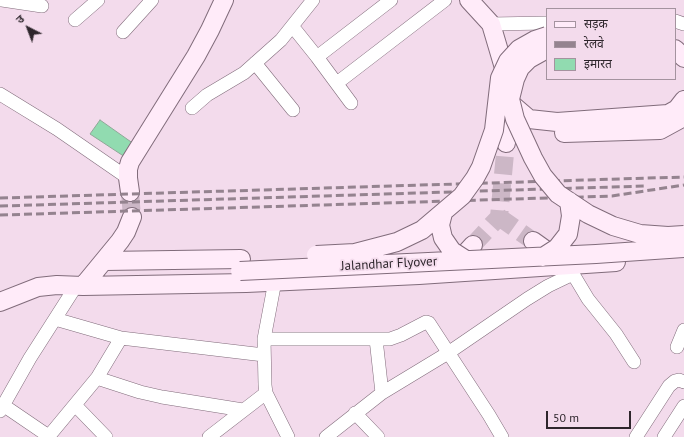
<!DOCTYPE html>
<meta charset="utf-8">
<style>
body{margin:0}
#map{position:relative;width:684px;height:437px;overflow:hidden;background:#f3dbec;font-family:"PT Sans","Noto Sans Devanagari",sans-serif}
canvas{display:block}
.legend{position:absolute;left:546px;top:8px;width:130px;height:72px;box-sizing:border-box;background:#f3dbec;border:1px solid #a4939f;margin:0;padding:5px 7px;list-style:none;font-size:12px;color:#2e262c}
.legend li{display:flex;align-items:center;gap:8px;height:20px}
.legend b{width:20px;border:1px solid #a4939f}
.north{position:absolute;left:8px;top:8px;width:40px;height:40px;-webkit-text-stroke:3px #f3dbec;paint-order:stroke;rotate:318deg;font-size:11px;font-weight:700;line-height:16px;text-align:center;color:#2e262c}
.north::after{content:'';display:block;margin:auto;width:14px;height:18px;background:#2e262c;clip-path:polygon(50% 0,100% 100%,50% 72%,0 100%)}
.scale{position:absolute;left:546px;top:411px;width:85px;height:18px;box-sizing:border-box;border:2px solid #2e262c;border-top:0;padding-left:5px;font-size:12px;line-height:14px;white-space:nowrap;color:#2e262c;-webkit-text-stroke:3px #f3dbec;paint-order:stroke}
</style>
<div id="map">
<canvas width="684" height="437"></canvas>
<ul class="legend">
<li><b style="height:5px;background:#ffebf9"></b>सड़क</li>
<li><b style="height:5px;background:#94838f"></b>रेलवे</li>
<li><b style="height:11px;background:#91dbb0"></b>इमारत</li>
</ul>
<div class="north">उ</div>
<div class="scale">50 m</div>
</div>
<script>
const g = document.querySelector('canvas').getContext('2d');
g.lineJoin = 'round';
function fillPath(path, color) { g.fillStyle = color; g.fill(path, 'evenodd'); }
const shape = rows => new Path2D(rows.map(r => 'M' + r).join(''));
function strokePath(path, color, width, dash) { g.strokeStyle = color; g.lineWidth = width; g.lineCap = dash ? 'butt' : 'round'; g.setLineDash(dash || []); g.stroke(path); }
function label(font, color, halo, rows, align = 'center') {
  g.font = font + ' "PT Sans",sans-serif'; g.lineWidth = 3.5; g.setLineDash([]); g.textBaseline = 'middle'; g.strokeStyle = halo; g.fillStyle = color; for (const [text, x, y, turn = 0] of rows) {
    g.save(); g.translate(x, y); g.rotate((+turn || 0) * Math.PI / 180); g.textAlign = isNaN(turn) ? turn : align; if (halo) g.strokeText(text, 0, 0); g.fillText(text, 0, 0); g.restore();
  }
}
const building = shape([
 [100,120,134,144,125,157,90,134,100,120]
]);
fillPath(building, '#91dbb0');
strokePath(building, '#8fa798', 1);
strokePath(shape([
 [130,192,132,217],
 [499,217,533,241],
 [473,245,499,217,506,143]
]), '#ccb7c6', 18, [18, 9]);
const street = shape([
 [2,0,42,6],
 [75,20,98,0],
 [675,21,684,24],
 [491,24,547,23],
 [293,27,317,57,351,103],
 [123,32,152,0],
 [317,57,391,0],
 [255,63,293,110],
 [337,83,445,0],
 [0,94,57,129,128,178],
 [192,108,207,95,244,73,281,40,313,0],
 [570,266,573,274,588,299,616,334,634,362],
 [275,281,264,339,265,385,266,393,288,437],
 [55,319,121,338,264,355],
 [264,339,390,339,401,335,426,322,429,323,489,415,502,437],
 [376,339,382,393],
 [677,347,684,330],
 [97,378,140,392,162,397,243,410],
 [3,405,50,437],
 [75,405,106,437],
 [0,411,30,358,76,286],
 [355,413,378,437],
 [49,436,97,378,121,338],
 [209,437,266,393],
 [326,437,382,393,448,353,527,299,548,286,573,274],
 [636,437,669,386,675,381,679,380,684,382],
 [664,437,684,406]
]);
const secondary = shape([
 [469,0,491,24,507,78,508,101,506,143],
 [675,49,684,58],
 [508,101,529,119,557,122,668,114,677,109,684,100],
 [564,133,660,130,684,117],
 [130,192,128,178,128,169,130,162,196,56,210,30,224,0],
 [533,241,561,261],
 [105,261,241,259],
 [452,268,473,245],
 [83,286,120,241,126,232,132,217],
 [0,302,38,287,57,285,83,286,246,283,419,275,616,262]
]);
strokePath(street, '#816c7b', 14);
strokePath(secondary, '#816c7b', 20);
strokePath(street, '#fff', 13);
strokePath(secondary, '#ffebf9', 18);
strokePath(shape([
 [0,198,684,177],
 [0,206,644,186],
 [0,215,612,196,684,185]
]), '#94838f', 3, [8, 4]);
const secondaryBridge = shape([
 [547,49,529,59,520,68,515,79,510,99,515,119,533,158,543,176,558,194,588,214,613,226,640,234,668,236,684,235],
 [443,213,440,225,443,238,452,251,466,260],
 [316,255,355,253,397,242,422,230,462,196,475,178,481,167,494,130,500,78,508,61,519,49,535,40,547,36],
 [543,257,557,248,568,234,571,216,569,201],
 [240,271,596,254,684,248]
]);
strokePath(secondaryBridge, '#816c7b', 20, []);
strokePath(secondaryBridge, '#ffebf9', 18);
label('13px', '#2e262c', '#f3dbec', [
 ["Jalandhar Flyover",389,264,-3]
]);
</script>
